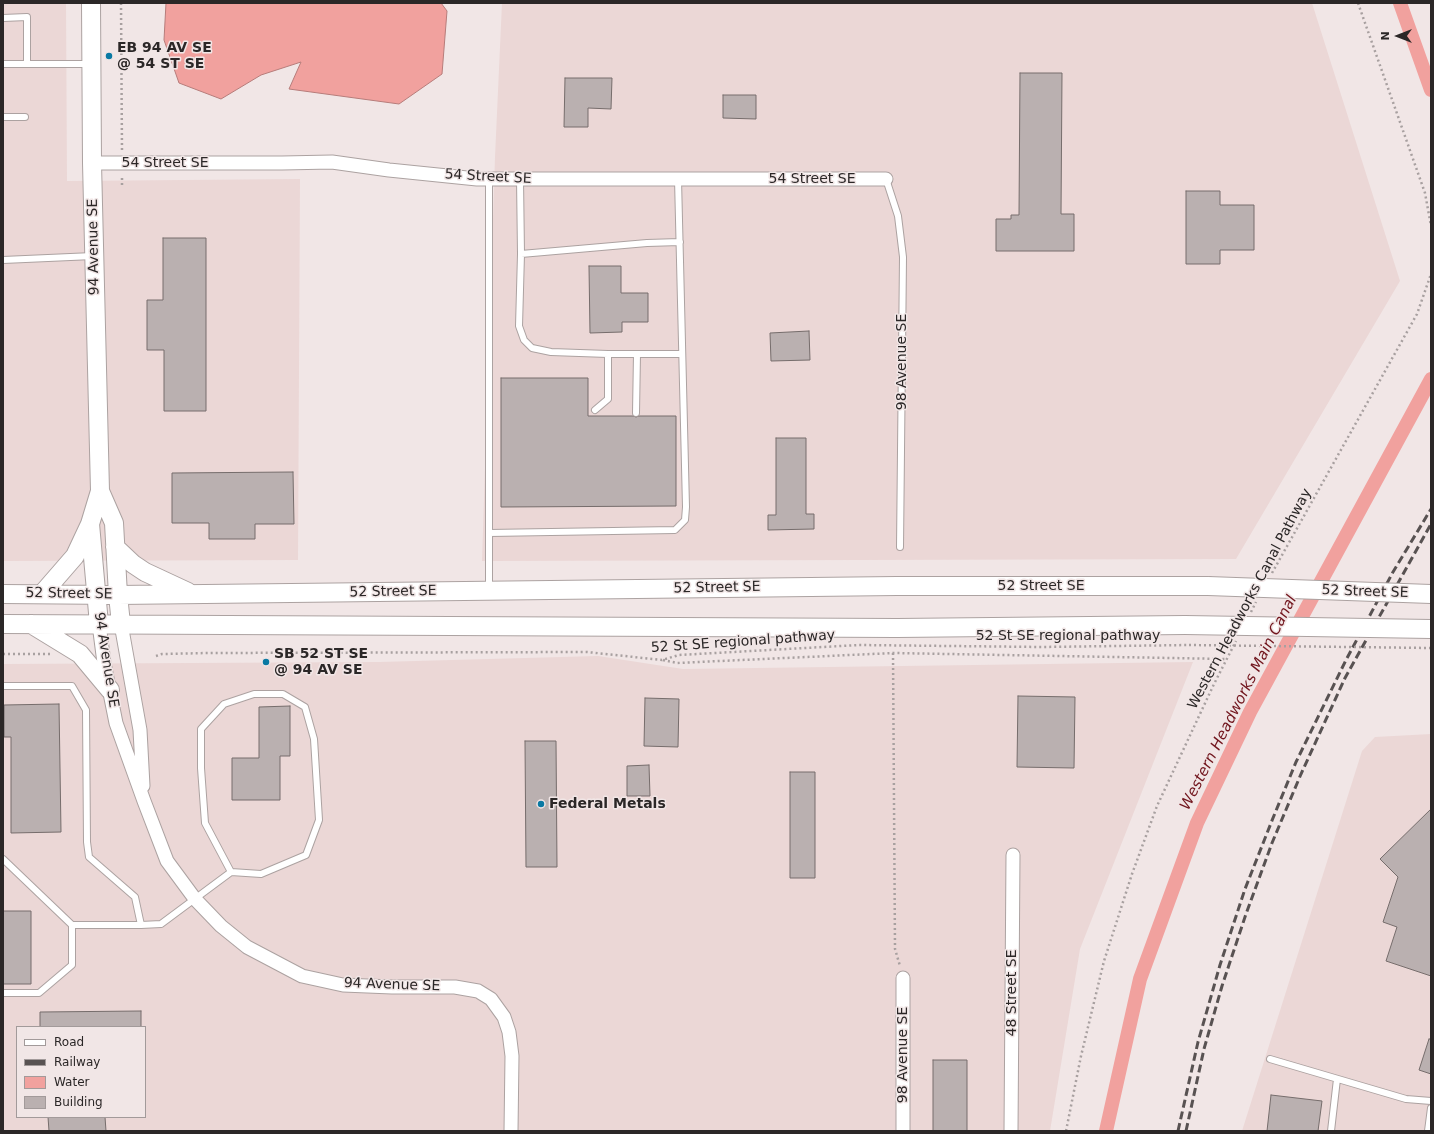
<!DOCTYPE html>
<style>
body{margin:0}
#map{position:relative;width:1434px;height:1134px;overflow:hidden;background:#f1e6e6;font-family:"DejaVu Sans",sans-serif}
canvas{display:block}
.frame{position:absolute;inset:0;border:4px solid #2b2727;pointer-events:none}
.legend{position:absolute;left:16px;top:1026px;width:130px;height:92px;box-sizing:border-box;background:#f1e6e6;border:1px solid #a29a9a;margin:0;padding:5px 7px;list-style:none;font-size:12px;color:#2b2727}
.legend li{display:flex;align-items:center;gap:8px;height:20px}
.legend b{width:20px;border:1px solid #a29a9a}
.north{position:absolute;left:1378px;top:16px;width:40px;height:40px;-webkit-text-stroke:3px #f1e6e6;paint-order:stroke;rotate:270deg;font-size:11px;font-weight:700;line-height:16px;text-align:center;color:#2b2727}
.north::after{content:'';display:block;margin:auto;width:14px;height:18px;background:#2b2727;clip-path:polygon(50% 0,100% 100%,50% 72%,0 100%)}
</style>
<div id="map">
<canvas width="1434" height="1134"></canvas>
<div class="frame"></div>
<ul class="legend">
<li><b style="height:5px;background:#fff"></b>Road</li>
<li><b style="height:5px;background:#585252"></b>Railway</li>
<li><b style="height:11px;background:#f1a19e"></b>Water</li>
<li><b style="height:11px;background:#bab0b0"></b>Building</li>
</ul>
<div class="north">N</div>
</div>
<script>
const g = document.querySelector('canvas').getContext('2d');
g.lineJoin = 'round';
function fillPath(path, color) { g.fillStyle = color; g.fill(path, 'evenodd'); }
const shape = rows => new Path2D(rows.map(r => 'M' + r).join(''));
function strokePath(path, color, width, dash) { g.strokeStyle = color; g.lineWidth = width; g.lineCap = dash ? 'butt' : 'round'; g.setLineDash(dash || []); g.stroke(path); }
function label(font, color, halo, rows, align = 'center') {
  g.font = font + ' "DejaVu Sans",sans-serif'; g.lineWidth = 3; g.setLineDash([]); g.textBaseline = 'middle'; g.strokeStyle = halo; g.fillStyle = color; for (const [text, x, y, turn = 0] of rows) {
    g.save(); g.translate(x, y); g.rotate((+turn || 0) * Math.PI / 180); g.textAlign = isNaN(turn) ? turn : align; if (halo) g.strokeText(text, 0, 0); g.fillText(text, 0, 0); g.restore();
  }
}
fillPath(shape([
 [3,3,66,3,67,181,300,179,298,560,3,561],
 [502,3,1312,3,1400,281,1236,559,482,561,495,157],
 [598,656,683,669,1193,662,1080,949,1050,1131,3,1131,3,664,379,662],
 [17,1027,145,1027,145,1117,17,1117],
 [1431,734,1431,1131,1242,1131,1362,751,1375,737]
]), '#ebd7d6');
const water = shape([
 [166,3,441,3,447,11,442,74,399,104,289,89,301,62,261,75,221,99,179,83,164,40,166,3]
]);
fillPath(water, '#f1a19e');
strokePath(water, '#b67c7a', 1);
strokePath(shape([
 [1400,3,1431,90],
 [1106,1131,1140,979,1197,823,1250,712,1431,379]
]), '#f1a19e', 14);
const building = shape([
 [1020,73,1062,73,1061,214,1074,214,1074,251,996,251,996,219,1011,219,1011,215,1019,215,1020,73],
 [565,78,612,78,611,109,588,108,588,127,564,127,565,78],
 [723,95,756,95,756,119,723,118,723,95],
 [1186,191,1220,191,1220,205,1254,205,1254,250,1220,250,1220,264,1186,264,1186,191],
 [163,238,206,238,206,411,164,411,164,350,147,350,147,300,163,300,163,238],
 [589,266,621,266,621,293,648,293,648,322,622,322,622,332,590,333,589,266],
 [809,331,810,360,771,361,770,333,809,331],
 [501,378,588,378,588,416,633,416,636,417,639,416,676,416,676,506,501,507,501,378],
 [776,438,806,438,806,514,814,514,814,529,768,530,768,515,776,515,776,438],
 [293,472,294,524,255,524,255,539,209,539,209,523,172,523,172,473,293,472],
 [1018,696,1075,697,1074,768,1017,767,1018,696],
 [645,698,679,699,678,747,644,746,645,698],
 [59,704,61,832,11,833,11,737,4,737,4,705,59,704],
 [290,706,290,756,280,756,280,800,232,800,232,758,259,758,259,707,290,706],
 [525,741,556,741,557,867,526,867,525,741],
 [649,765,650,796,627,796,627,766,649,765],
 [790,772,815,772,815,878,790,878,790,772],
 [1431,809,1431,976,1386,961,1397,927,1383,922,1398,877,1380,859,1431,809],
 [3,911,31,911,31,984,3,984,3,911],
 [141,1011,141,1027,40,1027,40,1012,141,1011],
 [1429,1039,1431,1039,1431,1074,1419,1070,1429,1039],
 [933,1060,967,1060,967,1131,933,1131,933,1060],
 [1271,1095,1322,1101,1318,1131,1267,1131,1271,1095],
 [48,1117,105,1117,106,1131,49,1131,48,1117]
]);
fillPath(building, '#bab0b0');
strokePath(building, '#766d6c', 1);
const lane = shape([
 [3,18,27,17,27,64],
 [3,64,89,64],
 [3,117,25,117],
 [520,179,521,254,519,326,524,340,532,348,551,352,608,354,682,354],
 [886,179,898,216,903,257,900,547],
 [521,254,647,243,680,242],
 [3,260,93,256],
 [595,410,608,399,608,354],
 [636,413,637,354],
 [489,533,489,179],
 [489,589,489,533,675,530,685,520,686,507,678,179],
 [3,686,72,686,86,710,87,842,89,857,135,897,141,925,161,924,231,872,205,823,201,768,201,729,224,704,254,694,283,694,305,707,314,739,319,820,306,855,261,874,231,872],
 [3,859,72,925,141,925],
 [3,993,39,993,72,965,72,925],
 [1270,1059,1406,1099,1431,1101],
 [1331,1131,1337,1079],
 [1428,1131,1431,1108]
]);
const street = shape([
 [92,163,282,163,332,162,389,170,477,179,886,179],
 [99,624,104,663,116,723,144,801,167,861,195,899,221,926,247,947,302,976,343,985,392,987,455,987,478,991,491,999,504,1017,509,1032,512,1056,511,1131],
 [121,624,140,730,143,786],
 [903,1131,903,978],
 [1011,1131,1013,855]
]);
const secondary = shape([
 [91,3,92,163,100,491,90,524,99,624],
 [100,491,114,523,118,595,121,624],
 [115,547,133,564,145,572,188,592],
 [3,594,118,595,897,586,1208,586],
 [42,594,75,556,90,524],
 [3,624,897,628,1185,625],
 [31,624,80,654,110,690]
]);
strokePath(lane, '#aca2a1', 8);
strokePath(street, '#aca2a1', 15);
strokePath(secondary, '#aca2a1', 20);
strokePath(shape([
 [121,3,122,151],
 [1358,3,1425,193,1431,226],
 [122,185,122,176],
 [1272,573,1417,314,1431,274],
 [1251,612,1256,602],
 [1429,648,1431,648],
 [893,653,895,949,900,966],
 [3,654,50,654],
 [156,656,162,654,208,653,587,652,662,660,679,655,859,645,1042,647,1189,645],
 [663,660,677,663,893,653,1226,659],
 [1066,1131,1081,1056,1104,961,1132,874,1157,806,1214,684,1236,641]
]), '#a8a0a0', 2.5, [2, 3]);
strokePath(lane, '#fff', 6);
strokePath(street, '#fff', 13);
strokePath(secondary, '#fff', 18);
strokePath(shape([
 [1178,1131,1198,1042,1220,965,1245,889,1273,818,1296,762,1346,660,1393,572,1431,509],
 [1186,1131,1204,1049,1222,986,1246,914,1272,843,1301,774,1345,678,1431,524]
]), '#585252', 3, [8, 4]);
const secondaryBridge = shape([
 [1208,586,1431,594],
 [1185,625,1431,629]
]);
strokePath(secondaryBridge, '#aca2a1', 20, []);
strokePath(shape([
 [1189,645,1429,648]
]), '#a8a0a0', 2.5, [2, 3]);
strokePath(secondaryBridge, '#fff', 18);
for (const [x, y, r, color] of [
 [109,56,4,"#0979a3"],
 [266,662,4,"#0979a3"],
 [541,804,4,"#0979a3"]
]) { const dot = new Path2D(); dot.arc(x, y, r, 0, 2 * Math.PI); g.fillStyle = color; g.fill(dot); strokePath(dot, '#f1e6e6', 1.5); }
label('bold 14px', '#2b2727', '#f1e6e6', [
 ["EB 94 AV SE",117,48],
 ["@ 54 ST SE",117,64],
 ["SB 52 ST SE",274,654],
 ["@ 94 AV SE",274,670],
 ["Federal Metals",549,804]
], 'left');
label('14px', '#2b2727', '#f1e6e6', [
 ["54 Street SE",165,163],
 ["54 Street SE",488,177,3],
 ["54 Street SE",812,179],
 ["94 Avenue SE",94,247,-91],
 ["98 Avenue SE",902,362,-90],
 ["52 Street SE",1041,586],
 ["52 Street SE",717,588,-1],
 ["52 Street SE",393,592,-1],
 ["52 Street SE",1365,592,2],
 ["52 Street SE",69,594,1],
 ["Western Headworks Canal Pathway",1250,599,-62],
 ["52 St SE regional pathway",1068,636],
 ["52 St SE regional pathway",743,642,-4],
 ["94 Avenue SE",106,660,81],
 ["94 Avenue SE",392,985,2],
 ["48 Street SE",1012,993,-90],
 ["98 Avenue SE",903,1055,-90]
]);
label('italic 15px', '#71151d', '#f1e6e6', [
 ["Western Headworks Main Canal",1239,703,-63]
]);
</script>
